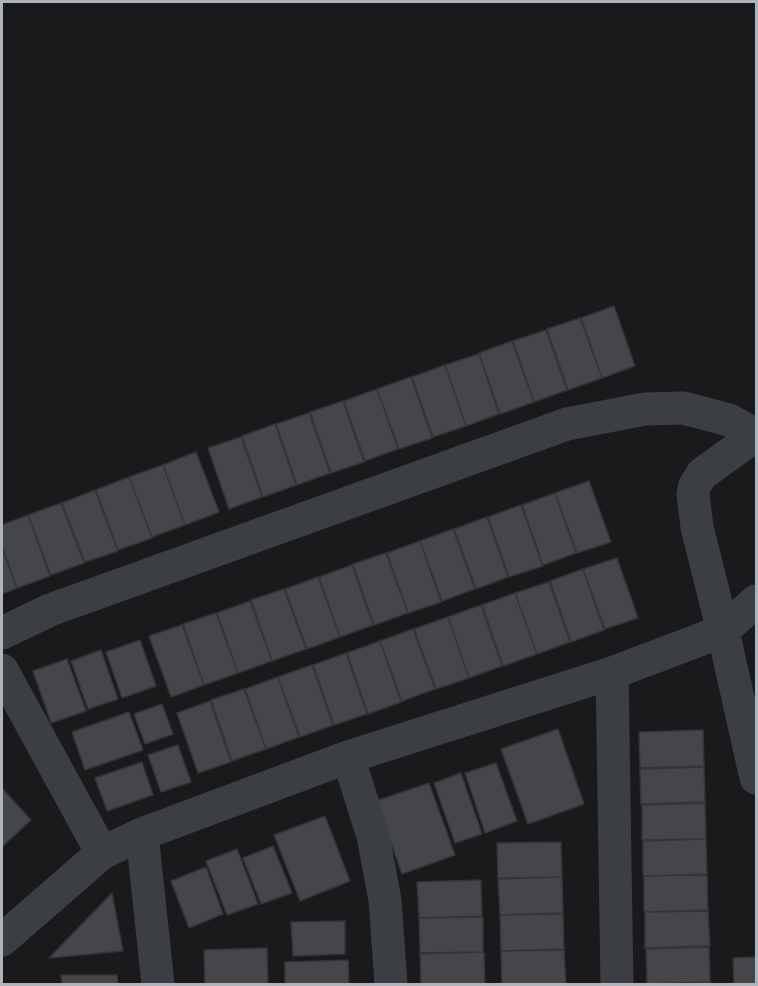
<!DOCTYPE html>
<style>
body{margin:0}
#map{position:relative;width:758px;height:986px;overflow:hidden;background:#1a1a1c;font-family:Raleway,sans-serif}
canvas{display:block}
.frame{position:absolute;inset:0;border:3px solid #acb5bc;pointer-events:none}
</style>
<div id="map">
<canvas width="758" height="986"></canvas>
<div class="frame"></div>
</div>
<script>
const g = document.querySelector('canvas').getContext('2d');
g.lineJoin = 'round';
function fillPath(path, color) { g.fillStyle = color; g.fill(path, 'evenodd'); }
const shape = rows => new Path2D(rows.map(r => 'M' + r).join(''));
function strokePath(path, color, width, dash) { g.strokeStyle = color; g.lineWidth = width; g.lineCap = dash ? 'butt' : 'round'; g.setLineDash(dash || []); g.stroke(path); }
const building = shape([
 [614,306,635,366,602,378,581,318,614,306],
 [580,318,602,378,568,390,547,329,580,318],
 [546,330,567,390,534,402,513,341,546,330],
 [512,341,534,402,500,414,479,353,512,341],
 [479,354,499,414,466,426,445,365,479,354],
 [445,365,466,426,433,437,412,377,445,365],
 [411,377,432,438,399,449,377,389,411,377],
 [377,389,398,449,365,461,344,401,377,389],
 [343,401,364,462,331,473,310,412,343,401],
 [309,413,330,473,297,485,276,424,309,413],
 [275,424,296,485,263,497,242,436,275,424],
 [241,437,262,497,229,509,208,448,241,437],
 [196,452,219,512,185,525,163,465,196,452],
 [163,465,185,525,152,537,129,477,163,465],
 [129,477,152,538,118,550,96,490,129,477],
 [589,481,611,542,577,553,555,493,589,481],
 [95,490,118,551,85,562,62,503,95,490],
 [555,493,576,553,543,565,522,505,555,493],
 [61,503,84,563,51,575,28,515,61,503],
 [521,505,543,566,509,577,488,517,521,505],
 [28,515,50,576,17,588,2,546,2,525,28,515],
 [487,517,508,577,476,589,454,529,487,517],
 [453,529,475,589,442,601,420,541,453,529],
 [420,541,441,602,408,613,387,553,420,541],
 [2,548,17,588,2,594,2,548],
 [386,553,408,613,374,625,353,564,386,553],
 [617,558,638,618,605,629,583,569,617,558],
 [352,565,373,625,340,637,319,577,352,565],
 [583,569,604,630,571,642,550,581,583,569],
 [318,577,340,637,307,649,285,589,318,577],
 [549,582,570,642,537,654,515,593,549,582],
 [284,589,306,649,272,661,251,600,284,589],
 [515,593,537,654,503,666,482,605,515,593],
 [250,601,272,661,238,673,217,613,250,601],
 [481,605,502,666,469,678,448,617,481,605],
 [216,613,238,673,204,685,183,624,216,613],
 [448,617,469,678,436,689,414,629,448,617],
 [182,625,204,685,171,697,149,636,182,625],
 [413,629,435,689,402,701,380,641,413,629],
 [140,640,156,686,122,698,106,652,140,640],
 [380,641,401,702,368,714,347,653,380,641],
 [101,650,118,699,88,709,71,661,101,650],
 [346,653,367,714,334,725,313,665,346,653],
 [67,659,86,711,51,723,33,671,67,659],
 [312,665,333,725,300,737,278,677,312,665],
 [278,677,299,737,266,749,245,689,278,677],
 [244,689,266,749,232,761,211,700,244,689],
 [210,701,231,762,198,773,177,713,210,701],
 [162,704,173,734,145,744,134,714,162,704],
 [129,712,143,750,85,770,72,732,129,712],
 [558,729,584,804,528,824,501,749,558,729],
 [703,730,704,766,640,768,639,732,703,730],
 [178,745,191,782,161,792,148,755,178,745],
 [142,762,153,795,107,811,95,778,142,762],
 [496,763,517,821,485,833,465,773,496,763],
 [704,767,705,802,641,804,640,769,704,767],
 [461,773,482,834,455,843,434,783,461,773],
 [429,783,455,855,402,874,376,801,429,783],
 [2,788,31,820,2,847,2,788],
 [705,803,706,839,642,840,642,805,705,803],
 [325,816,350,881,300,901,274,835,325,816],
 [706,839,707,874,643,876,643,841,706,839],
 [561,842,562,877,498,878,497,843,561,842],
 [273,846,292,893,261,904,243,858,273,846],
 [237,849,258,904,227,915,206,861,237,849],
 [206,867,223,914,189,928,171,881,206,867],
 [707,875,708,910,644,912,644,876,707,875],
 [562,877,563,913,500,915,498,879,562,877],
 [481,880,482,916,419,918,417,882,481,880],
 [112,893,123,951,49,958,112,893],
 [708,911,710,946,645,948,645,912,708,911],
 [563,914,564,949,501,951,500,915,563,914],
 [483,917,483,952,420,953,419,918,483,917],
 [345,921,345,954,293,956,291,922,345,921],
 [709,947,710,982,647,984,646,949,709,947],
 [267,948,268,984,205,984,204,950,267,948],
 [564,950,566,984,502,984,501,951,564,950],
 [484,952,485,984,421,984,420,954,484,952],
 [756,957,756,984,734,984,733,958,756,957],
 [348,960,349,984,285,984,285,962,348,960],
 [61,975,117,975,118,984,62,984,61,975],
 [711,983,711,984,651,984,711,983]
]);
fillPath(building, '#444649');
strokePath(building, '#343538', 1.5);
strokePath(shape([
 [723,631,756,778],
 [723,631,756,601],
 [2,633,50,610,567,424,645,409,683,408,729,420,756,435],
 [2,670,102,853],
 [612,673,617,984],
 [348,757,373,836,385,900,391,984],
 [142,834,158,984],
 [2,940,102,853,142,834,348,757,612,673,723,631,697,527,693,494,695,485,702,474,756,435]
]), '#3b3e42', 33);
</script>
